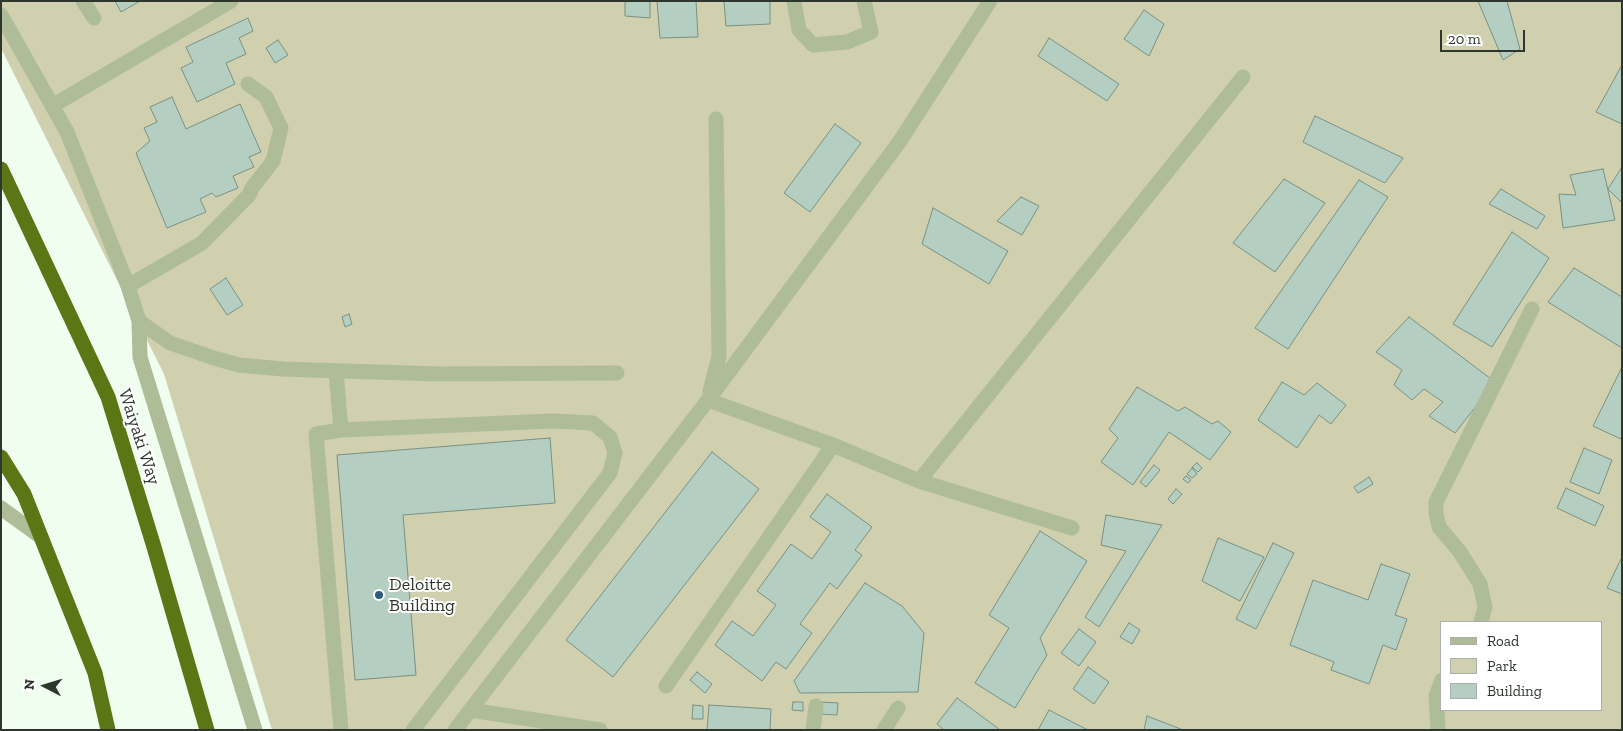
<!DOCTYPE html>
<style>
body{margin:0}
#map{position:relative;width:1623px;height:731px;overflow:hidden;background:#effeee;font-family:"Zilla Slab",serif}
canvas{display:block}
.frame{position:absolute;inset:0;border:2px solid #2e362e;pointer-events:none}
.legend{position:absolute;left:1440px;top:621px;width:162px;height:90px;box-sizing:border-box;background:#fff;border:1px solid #abafab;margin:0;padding:6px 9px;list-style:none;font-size:15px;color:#2e362e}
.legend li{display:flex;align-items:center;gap:10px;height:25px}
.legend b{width:25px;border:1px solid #abafab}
.north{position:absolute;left:20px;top:661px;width:50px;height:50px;-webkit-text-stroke:4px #fff;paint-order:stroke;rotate:275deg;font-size:14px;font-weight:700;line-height:20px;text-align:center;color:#2e362e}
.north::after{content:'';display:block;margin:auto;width:18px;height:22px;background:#2e362e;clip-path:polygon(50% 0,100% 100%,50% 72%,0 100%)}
.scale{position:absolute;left:1440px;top:30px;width:85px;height:22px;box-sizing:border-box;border:2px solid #2e362e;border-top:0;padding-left:6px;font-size:15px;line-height:18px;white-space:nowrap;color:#2e362e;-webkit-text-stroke:4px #fff;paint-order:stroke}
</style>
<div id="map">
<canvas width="1623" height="731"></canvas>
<div class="frame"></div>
<ul class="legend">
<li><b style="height:6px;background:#aebd97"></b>Road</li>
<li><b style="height:14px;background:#d0cfae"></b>Park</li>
<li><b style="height:14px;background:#b4cec1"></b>Building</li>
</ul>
<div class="north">N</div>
<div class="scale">20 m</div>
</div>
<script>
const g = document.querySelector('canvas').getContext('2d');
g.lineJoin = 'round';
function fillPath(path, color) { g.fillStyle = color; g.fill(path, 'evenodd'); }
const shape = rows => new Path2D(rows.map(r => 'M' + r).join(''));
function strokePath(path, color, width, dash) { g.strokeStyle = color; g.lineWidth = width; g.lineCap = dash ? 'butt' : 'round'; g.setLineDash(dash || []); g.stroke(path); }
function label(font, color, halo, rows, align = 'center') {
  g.font = font + ' "Zilla Slab",serif'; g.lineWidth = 4; g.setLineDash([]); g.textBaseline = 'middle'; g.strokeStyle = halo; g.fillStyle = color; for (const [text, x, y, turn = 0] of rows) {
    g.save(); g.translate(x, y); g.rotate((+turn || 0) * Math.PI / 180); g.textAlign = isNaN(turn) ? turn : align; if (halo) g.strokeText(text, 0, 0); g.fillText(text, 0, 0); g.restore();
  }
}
fillPath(shape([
 [1,1,1622,1,1622,730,272,730,164,374,1,48],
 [1442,622,1602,622,1602,710,1442,710]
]), '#d0cfae');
const building = shape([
 [115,1,140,1,121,12,115,1],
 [625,1,650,1,650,18,625,16,625,1],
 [657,1,696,1,698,37,660,38,657,1],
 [724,1,770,1,770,24,726,26,724,1],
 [1478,1,1507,1,1520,49,1503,60,1478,1],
 [1144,10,1164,24,1149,56,1124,39,1144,10],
 [248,18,253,31,239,38,246,54,226,63,235,84,197,102,181,68,193,62,186,47,248,18],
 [1049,38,1119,84,1107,101,1038,56,1049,38],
 [278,40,288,55,275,63,266,48,278,40],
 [1622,65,1622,124,1596,112,1622,65],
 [172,97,186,129,240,104,261,152,249,157,254,167,233,176,238,188,216,197,212,193,200,199,206,212,167,228,136,153,150,141,144,128,157,122,150,107,172,97],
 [1315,116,1403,158,1385,183,1303,142,1315,116],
 [835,124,861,143,810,212,784,193,835,124],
 [1622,167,1622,203,1608,189,1622,167],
 [1603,169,1615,220,1563,228,1559,194,1576,195,1570,175,1603,169],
 [1284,179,1325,203,1275,272,1233,243,1284,179],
 [1359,180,1388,197,1288,349,1255,328,1359,180],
 [1501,189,1545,216,1537,229,1489,204,1501,189],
 [1021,197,1039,206,1022,235,997,221,1021,197],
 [933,208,1008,251,989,284,922,244,933,208],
 [1512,232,1549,258,1492,347,1453,324,1512,232],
 [1574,268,1622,297,1622,348,1548,302,1574,268],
 [226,278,243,305,227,315,210,289,226,278],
 [349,314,352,324,345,327,342,317,349,314],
 [1409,317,1495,382,1455,433,1429,416,1443,402,1424,389,1412,400,1394,385,1402,370,1376,352,1409,317],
 [1622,367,1622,438,1621,439,1593,426,1622,367],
 [1282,382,1304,395,1317,383,1346,405,1331,424,1319,415,1297,448,1258,420,1282,382],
 [1137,387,1178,411,1185,407,1212,424,1218,421,1231,432,1210,460,1169,432,1133,485,1101,462,1118,438,1109,429,1137,387],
 [550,438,555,503,403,515,416,675,355,680,337,455,550,438],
 [1584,448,1612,460,1599,494,1570,482,1584,448],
 [712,452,759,489,613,677,566,640,712,452],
 [1197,463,1202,468,1198,472,1192,467,1197,463],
 [1154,465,1160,470,1146,487,1140,482,1154,465],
 [1192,468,1197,474,1192,478,1187,474,1192,468],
 [1186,476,1191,480,1188,483,1183,479,1186,476],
 [1369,477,1373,484,1358,493,1354,487,1369,477],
 [1566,488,1604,506,1595,526,1557,508,1566,488],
 [1176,489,1182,494,1173,504,1168,499,1176,489],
 [827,494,872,527,855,550,862,555,837,589,830,583,800,624,812,633,786,669,776,662,762,681,715,645,732,621,753,636,776,605,757,591,791,544,812,559,831,532,810,517,827,494],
 [1106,515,1162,525,1099,627,1085,617,1126,551,1101,545,1106,515],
 [1040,531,1087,561,1040,638,1047,655,1015,708,975,683,1009,628,989,615,1040,531],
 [1218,538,1264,557,1240,601,1202,581,1218,538],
 [1273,543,1294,553,1256,629,1236,619,1273,543],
 [1622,557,1622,594,1607,588,1622,557],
 [1381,564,1410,574,1395,615,1407,619,1396,650,1383,645,1369,684,1331,670,1334,662,1290,645,1313,580,1368,600,1381,564],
 [865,583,902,606,924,633,918,692,800,693,794,681,865,583],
 [1129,623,1140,630,1132,644,1120,637,1129,623],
 [1079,629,1096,642,1079,666,1061,653,1079,629],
 [1088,667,1109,682,1094,704,1073,689,1088,667],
 [697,672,712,684,705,693,690,680,697,672],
 [957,698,999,729,999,730,944,730,937,724,957,698],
 [793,702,803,702,803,711,792,710,793,702],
 [821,702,838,703,837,715,820,714,821,702],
 [693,705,703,706,703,719,692,719,693,705],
 [709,705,771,709,770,730,707,730,709,705],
 [1049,710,1088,730,1038,730,1049,710],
 [1147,716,1183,730,1144,730,1147,716]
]);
fillPath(building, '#b4cec1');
strokePath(building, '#799285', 1);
strokePath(shape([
 [83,1,94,18],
 [794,1,799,30,813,45,847,42,871,32,864,1],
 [1,15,67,132,128,286,139,321,170,343,217,359,239,365,283,369,438,374,617,373],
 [52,106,231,1],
 [128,286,202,243,249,195,252,188,273,161,281,128,266,97,248,84],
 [139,321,140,357,255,730],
 [336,371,341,430],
 [710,391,719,357,716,119],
 [708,400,900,141,990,1],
 [919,481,1243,77],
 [1,508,41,537],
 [666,686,833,445],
 [470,710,600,730],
 [341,730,316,434,341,430,553,421,593,423,610,437,615,453,610,473,413,730],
 [455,730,708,400,833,445,919,481,1072,528],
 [813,730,816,706],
 [884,730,898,708]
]), '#aebd97', 15);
strokePath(shape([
 [1481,622,1485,607,1480,584,1460,552,1439,527,1436,513,1436,502,1532,309],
 [1438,730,1436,696,1442,680]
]), '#aebd97', 15);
strokePath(shape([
 [1,169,108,397,154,547,207,730],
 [1,457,24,494,95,673,108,730]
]), '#5b7615', 15);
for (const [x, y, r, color] of [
 [379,595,5,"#2b5b79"]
]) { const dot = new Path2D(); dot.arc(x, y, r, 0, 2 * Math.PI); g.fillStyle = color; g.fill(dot); strokePath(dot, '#fff', 2); }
label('18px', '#2e362e', '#fff', [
 ["Waiyaki Way",139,437,72]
]);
label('18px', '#2e362e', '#fff', [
 ["Deloitte",389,585],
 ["Building",389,606]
], 'left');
</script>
